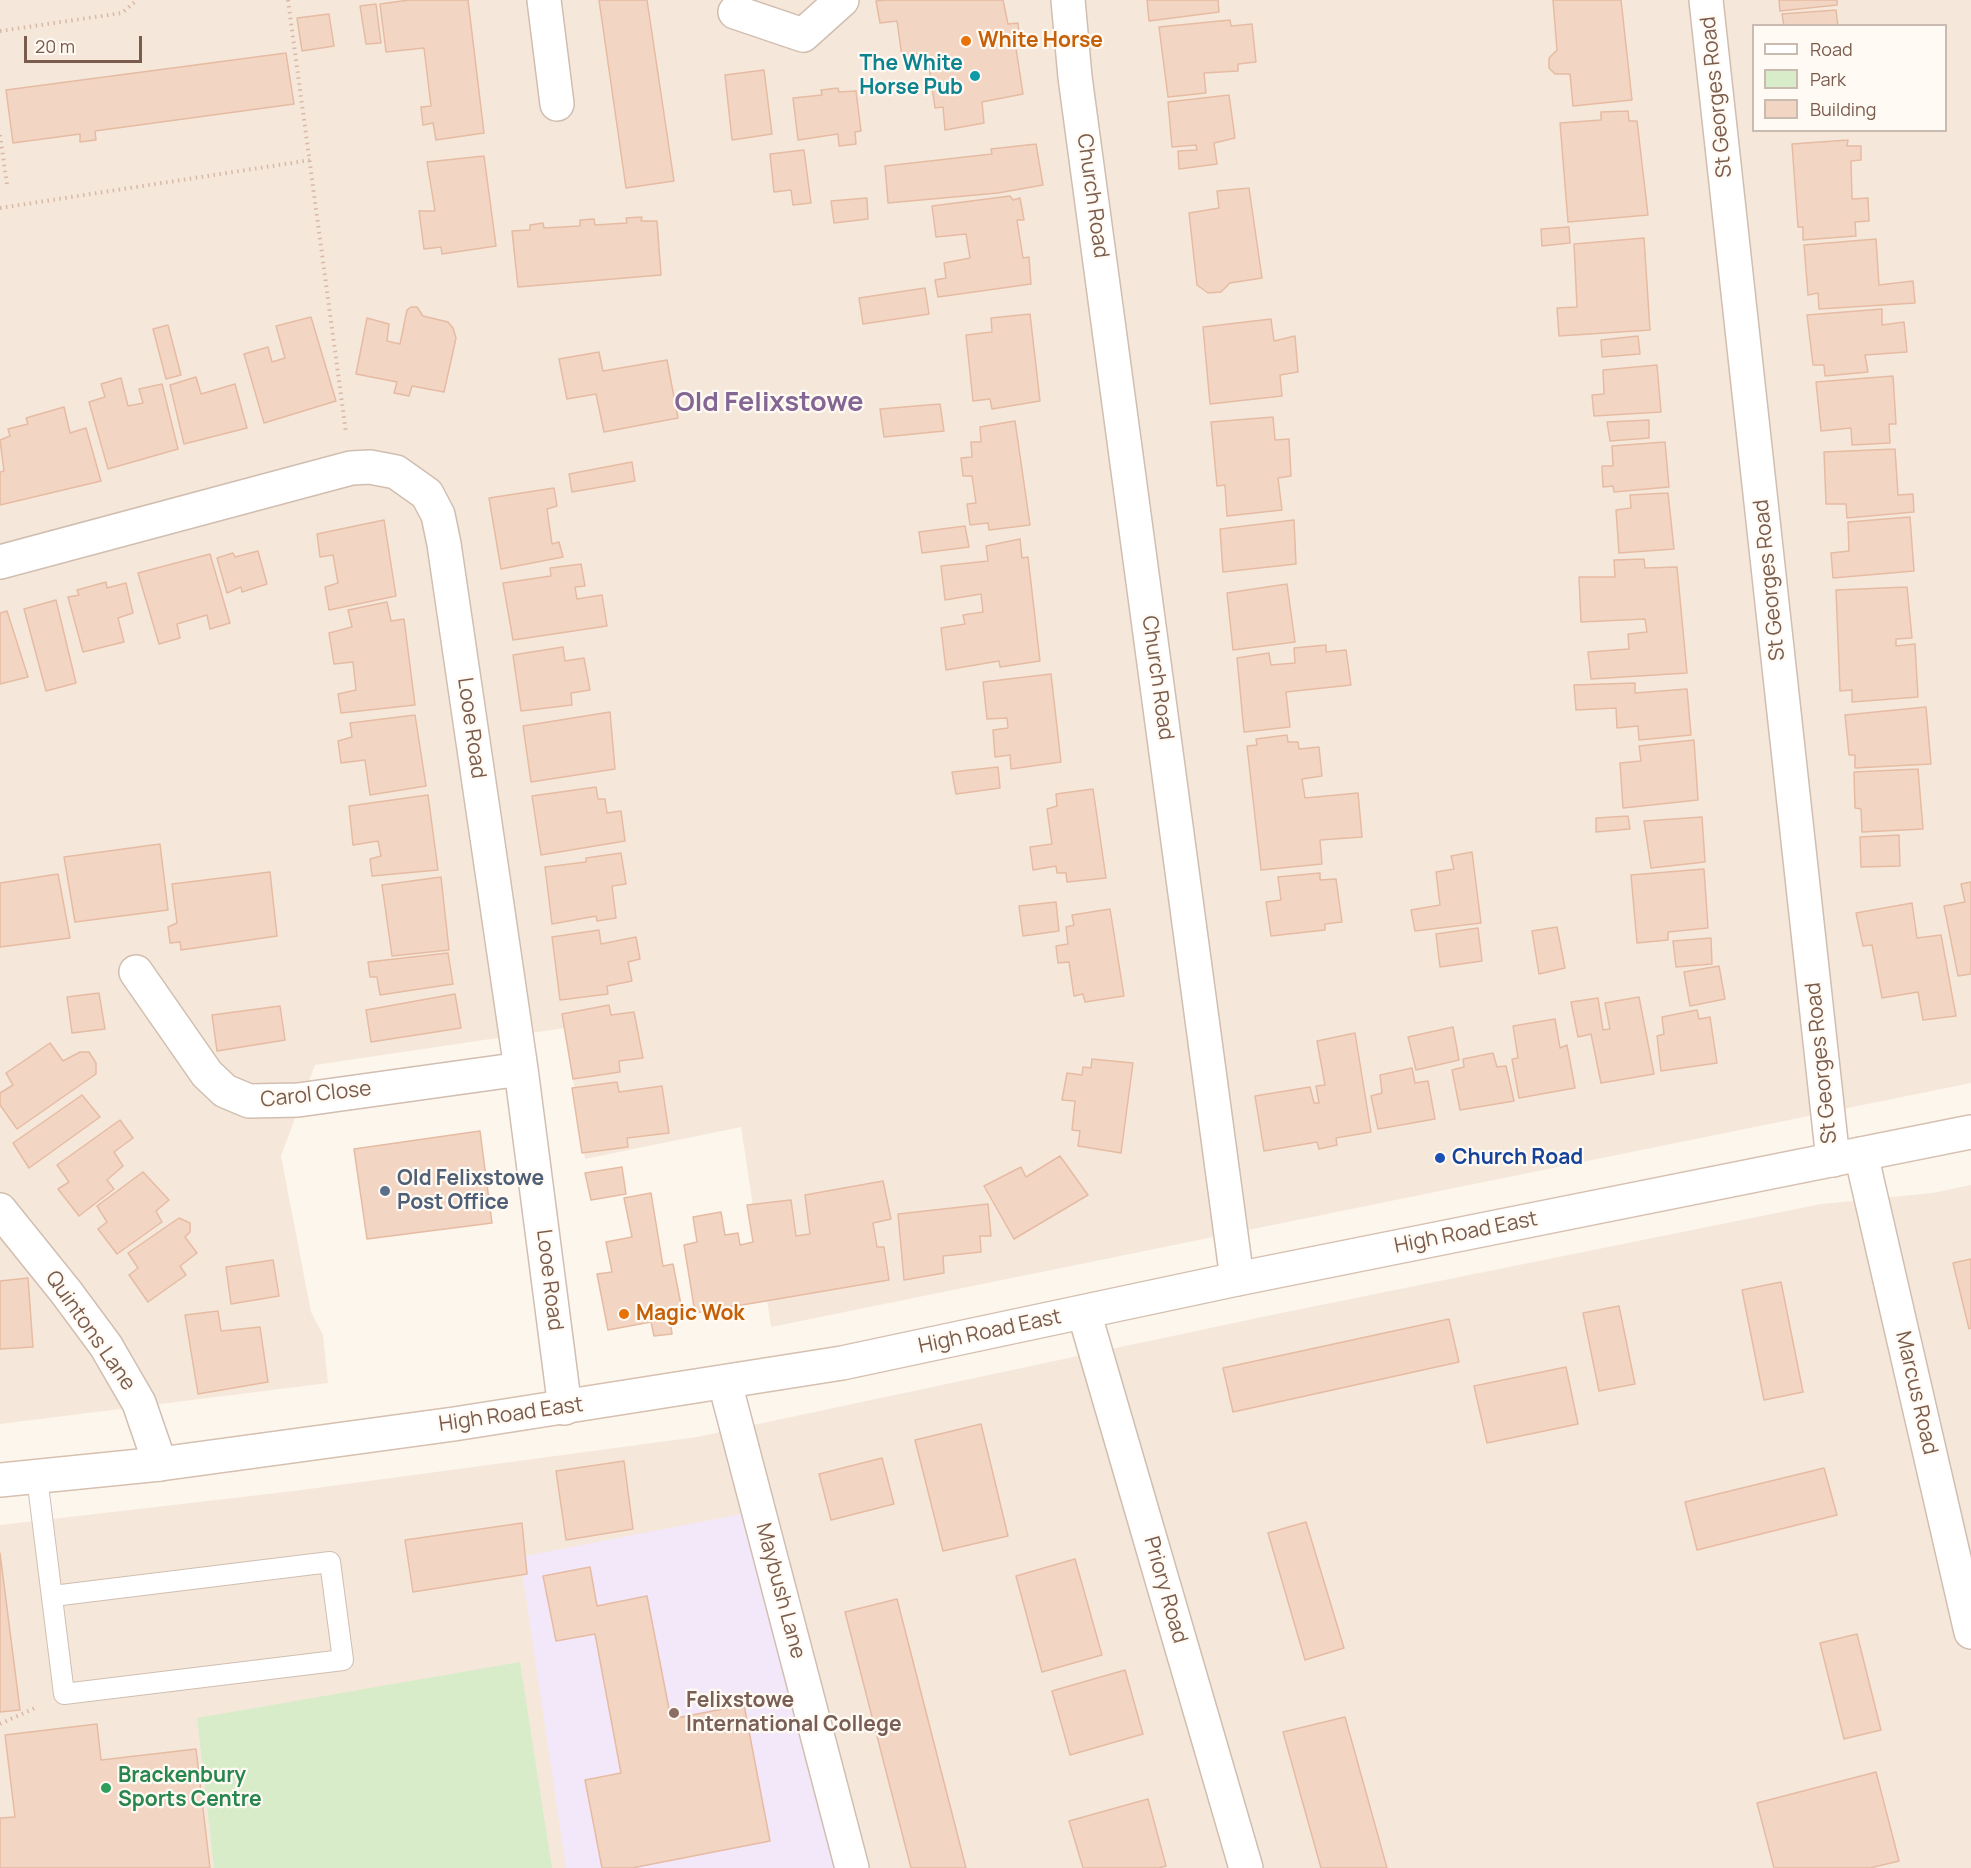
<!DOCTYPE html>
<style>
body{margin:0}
#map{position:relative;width:1971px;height:1868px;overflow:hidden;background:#fdf6ec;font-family:Manrope,sans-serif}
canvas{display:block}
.legend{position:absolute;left:1752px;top:24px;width:195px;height:108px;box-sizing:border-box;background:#fffaf3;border:2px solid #cabbb1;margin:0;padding:8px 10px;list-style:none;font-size:18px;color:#7a5c4d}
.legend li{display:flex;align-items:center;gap:12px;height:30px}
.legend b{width:30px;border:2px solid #cabbb1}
.scale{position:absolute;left:24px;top:36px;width:118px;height:27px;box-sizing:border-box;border:3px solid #7a5c4d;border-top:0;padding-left:8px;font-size:18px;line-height:21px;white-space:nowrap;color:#7a5c4d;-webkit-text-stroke:4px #fffaf3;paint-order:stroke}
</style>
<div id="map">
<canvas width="1971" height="1868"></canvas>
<ul class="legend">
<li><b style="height:8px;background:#fff"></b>Road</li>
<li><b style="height:16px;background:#d8ecc9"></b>Park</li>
<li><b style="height:16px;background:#f3d5c3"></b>Building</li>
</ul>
<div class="scale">20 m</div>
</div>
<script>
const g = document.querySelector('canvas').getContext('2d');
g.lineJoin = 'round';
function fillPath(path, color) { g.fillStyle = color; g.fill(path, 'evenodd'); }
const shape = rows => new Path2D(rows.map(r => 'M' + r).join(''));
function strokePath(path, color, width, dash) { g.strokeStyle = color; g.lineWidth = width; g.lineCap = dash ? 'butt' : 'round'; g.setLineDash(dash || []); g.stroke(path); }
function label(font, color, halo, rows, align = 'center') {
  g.font = font + ' Manrope,sans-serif'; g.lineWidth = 4.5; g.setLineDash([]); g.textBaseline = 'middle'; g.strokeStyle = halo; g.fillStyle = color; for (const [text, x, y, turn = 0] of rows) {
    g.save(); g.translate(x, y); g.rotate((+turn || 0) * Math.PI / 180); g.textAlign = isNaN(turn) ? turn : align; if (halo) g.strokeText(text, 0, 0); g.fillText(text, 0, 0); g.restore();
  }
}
fillPath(shape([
 [0,0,1971,0,1971,1083,771,1327,741,1127,585,1159,565,1028,315,1065,281,1156,311,1312,323,1335,328,1383,0,1424],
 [1754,26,1946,26,1946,130,1754,130],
 [1971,1185,1971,1868,0,1868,0,1525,294,1491,697,1437,1276,1314,1821,1204,1932,1193]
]), '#f5e8da');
fillPath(shape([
 [752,1512,847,1868,566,1868,520,1557]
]), '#f3e8fa');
fillPath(shape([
 [520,1662,552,1868,214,1868,197,1718]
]), '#d8ecc9');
const building = shape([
 [409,0,468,0,484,133,436,140,433,123,423,125,421,107,431,106,424,48,386,52,380,4,409,0],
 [599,0,647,0,674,181,626,188,599,0],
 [885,0,1003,0,1008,24,1018,23,1020,43,1015,42,1023,94,982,102,984,123,945,130,943,107,935,108,927,52,902,57,897,21,880,23,876,1,885,0],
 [1147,0,1218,0,1219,12,1149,21,1147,0],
 [1553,0,1621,0,1632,100,1573,106,1570,74,1555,74,1549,68,1549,58,1557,50,1553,0],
 [1779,0,1837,0,1837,5,1780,11,1779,0],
 [376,4,381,43,366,44,360,6,376,4],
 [1836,10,1838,26,1784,26,1782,14,1836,10],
 [329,14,334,46,302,51,297,18,329,14],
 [1230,20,1231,26,1252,24,1256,62,1238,64,1238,71,1204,73,1206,93,1168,97,1159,27,1230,20],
 [286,53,294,104,95,131,96,140,80,142,80,134,13,143,6,90,286,53],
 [764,70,772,134,732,140,725,75,764,70],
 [838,88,839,92,856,91,861,131,855,132,856,144,839,146,838,134,798,140,793,98,822,95,821,90,838,88],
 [1229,95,1235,138,1214,143,1217,164,1179,169,1178,151,1197,150,1196,145,1172,147,1168,102,1229,95],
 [1628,111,1629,121,1637,121,1648,215,1568,222,1560,123,1601,120,1601,112,1628,111],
 [1848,140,1847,146,1861,146,1861,160,1851,161,1852,199,1868,198,1869,221,1855,222,1856,236,1803,240,1803,227,1798,227,1792,144,1848,140],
 [1036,144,1043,185,998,193,888,203,885,166,992,154,991,149,1036,144],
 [804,150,811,203,793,205,791,190,774,192,770,154,804,150],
 [484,156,496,246,442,254,441,247,424,249,419,211,435,211,427,162,484,156],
 [1249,188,1262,278,1230,283,1221,292,1208,293,1197,285,1189,213,1219,208,1217,191,1249,188],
 [1010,196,1013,200,1020,198,1024,220,1017,220,1023,258,1029,257,1031,284,938,297,935,280,946,278,944,263,970,258,966,234,936,237,932,206,1010,196],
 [867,198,868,219,834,223,831,201,867,198],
 [642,217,641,221,657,221,661,275,518,287,512,231,530,230,530,225,543,223,544,228,580,226,580,220,594,219,595,225,627,223,626,218,642,217],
 [1569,227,1570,243,1542,246,1541,229,1569,227],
 [1644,238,1650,330,1559,336,1557,308,1577,307,1574,244,1644,238],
 [1876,239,1879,285,1913,281,1915,303,1819,309,1818,293,1808,295,1804,245,1876,239],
 [925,288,929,314,863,324,859,298,925,288],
 [411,307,417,307,423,316,448,322,453,328,456,338,444,392,412,386,409,396,394,393,397,382,356,374,367,318,389,324,387,341,400,344,407,310,411,307],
 [1882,309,1882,325,1904,322,1907,352,1865,355,1868,372,1825,376,1824,365,1813,365,1807,315,1882,309],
 [1030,314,1040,401,992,409,990,399,973,401,966,335,992,332,991,318,1030,314],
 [311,317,336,401,264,423,244,354,268,347,272,362,285,358,276,326,311,317],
 [1271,319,1274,341,1295,336,1298,372,1280,375,1282,396,1210,404,1203,327,1271,319],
 [168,325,181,375,166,379,153,329,168,325],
 [1638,336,1640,354,1602,357,1601,340,1638,336],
 [599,352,603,371,667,360,678,418,604,432,596,394,567,399,559,359,599,352],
 [1657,365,1661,412,1594,416,1592,395,1604,394,1603,370,1657,365],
 [1893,376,1896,424,1889,424,1890,443,1852,445,1851,428,1821,431,1816,382,1893,376],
 [196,377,201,394,235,384,247,428,184,444,170,385,196,377],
 [121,378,128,406,143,403,139,389,162,384,178,449,108,469,89,402,105,397,101,384,121,378],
 [940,404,944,431,884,437,880,409,940,404],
 [64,407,70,433,86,428,101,481,0,505,0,472,4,471,0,440,10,436,8,429,28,424,26,418,64,407],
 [1273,417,1275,440,1289,439,1291,476,1278,478,1282,510,1227,516,1225,485,1217,486,1211,422,1273,417],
 [1649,420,1649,438,1610,441,1607,422,1649,420],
 [1015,421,1030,525,989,530,988,523,970,525,967,504,976,503,972,476,963,476,961,458,972,457,971,442,981,442,980,427,1015,421],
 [1665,442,1669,487,1614,492,1613,486,1603,487,1602,466,1613,466,1612,446,1665,442],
 [1895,449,1898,495,1913,494,1914,512,1847,518,1846,504,1826,504,1824,452,1895,449],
 [632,462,635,481,572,492,569,474,632,462],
 [554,488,557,506,547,509,552,544,559,542,563,557,501,569,489,498,554,488],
 [1668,493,1674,549,1619,553,1616,510,1631,508,1630,495,1668,493],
 [1910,517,1914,571,1833,578,1831,553,1849,551,1848,522,1910,517],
 [384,520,396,596,329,610,325,587,338,583,333,555,320,557,317,534,384,520],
 [1294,520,1296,564,1223,572,1220,529,1294,520],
 [965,526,969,547,922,553,919,532,965,526],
 [1020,539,1022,558,1028,557,1040,661,1000,667,999,661,946,670,941,628,965,624,963,615,983,612,981,594,945,600,941,566,988,561,986,546,1020,539],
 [258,551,267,584,242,592,241,587,227,593,217,558,233,553,235,557,258,551],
 [210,554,230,623,210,629,207,615,177,624,180,638,159,644,138,573,210,554],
 [1644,559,1645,568,1677,567,1687,673,1591,679,1588,652,1629,649,1628,634,1647,632,1645,619,1581,622,1579,577,1615,577,1614,560,1644,559],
 [581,564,585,586,575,587,577,599,602,595,607,626,513,640,503,583,551,576,550,568,581,564],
 [106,582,107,588,126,583,133,613,118,618,124,642,83,652,68,597,79,595,77,590,106,582],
 [1287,584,1295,642,1233,650,1227,593,1287,584],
 [1907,587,1912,638,1896,639,1896,646,1915,644,1918,697,1852,702,1852,690,1840,691,1836,590,1907,587],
 [56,600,76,683,46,691,24,609,56,600],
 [387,602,391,621,404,619,415,705,341,713,338,694,356,690,353,662,334,664,329,633,352,627,348,610,387,602],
 [7,611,28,677,0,684,0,613,7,611],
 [1326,645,1326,652,1346,650,1351,685,1286,692,1290,727,1244,732,1237,658,1269,653,1271,665,1295,663,1294,648,1326,645],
 [563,647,565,661,584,658,590,690,571,693,572,705,521,711,513,655,563,647],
 [1051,674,1061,762,1011,769,1010,755,995,757,993,730,1008,728,1007,718,987,719,983,682,1051,674],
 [1635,683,1635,693,1687,689,1691,735,1639,740,1638,726,1617,728,1616,708,1576,710,1574,685,1635,683],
 [1926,707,1931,764,1855,768,1855,755,1849,755,1845,715,1926,707],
 [610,712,615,769,531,782,523,726,610,712],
 [415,715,426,786,370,795,365,760,341,763,338,741,352,737,350,723,415,715],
 [1287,735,1288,742,1298,742,1299,749,1319,747,1322,776,1302,779,1305,798,1358,793,1362,837,1320,840,1322,864,1261,870,1247,746,1257,745,1256,739,1287,735],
 [1694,740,1698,800,1623,808,1620,763,1641,761,1639,746,1694,740],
 [998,767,1000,788,956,794,952,772,998,767],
 [1918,769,1923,829,1862,832,1861,809,1855,808,1854,772,1918,769],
 [596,787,598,799,605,799,607,813,621,811,625,841,541,855,532,796,596,787],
 [1093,789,1106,878,1067,882,1066,873,1057,873,1056,866,1033,870,1030,847,1052,844,1047,809,1057,806,1056,794,1093,789],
 [428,795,438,870,372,876,370,859,381,856,378,841,353,845,349,806,428,795],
 [1628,816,1630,829,1596,832,1596,818,1628,816],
 [1702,817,1705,862,1651,868,1644,821,1702,817],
 [1899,835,1900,866,1861,867,1860,837,1899,835],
 [160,844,168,910,75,922,64,857,160,844],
 [1472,852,1481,923,1415,931,1411,910,1440,905,1436,872,1454,869,1451,856,1472,852],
 [621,853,626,884,612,886,616,918,597,921,596,916,552,924,545,867,586,862,586,858,621,853],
 [1704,869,1708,928,1668,932,1668,940,1637,943,1631,875,1704,869],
 [270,872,277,936,181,950,180,942,170,943,168,927,177,923,172,884,270,872],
 [1320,873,1320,880,1336,879,1342,922,1325,924,1325,930,1271,936,1266,902,1281,900,1278,877,1320,873],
 [58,874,70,938,0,947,0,883,58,874],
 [441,877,449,950,392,956,382,885,441,877],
 [1971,882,1971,974,1958,976,1944,906,1965,902,1961,884,1971,882],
 [1056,902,1059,931,1023,936,1019,906,1056,902],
 [1912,903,1917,938,1941,935,1956,1016,1923,1020,1918,992,1882,998,1872,945,1863,946,1856,913,1912,903],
 [1110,909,1124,996,1085,1002,1083,994,1074,996,1069,962,1058,963,1056,946,1068,944,1066,927,1074,925,1072,915,1110,909],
 [1557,927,1565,968,1539,974,1532,931,1557,927],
 [1478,928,1482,961,1440,967,1436,934,1478,928],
 [599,930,601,944,636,937,640,959,628,962,632,981,607,986,608,994,560,1000,552,937,599,930],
 [1711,938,1712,964,1676,967,1673,941,1711,938],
 [448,953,453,984,380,995,377,977,370,977,368,962,448,953],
 [1719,966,1725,999,1690,1006,1684,972,1719,966],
 [99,993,105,1029,72,1033,67,997,99,993],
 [455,994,461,1028,371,1042,366,1010,455,994],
 [1639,997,1654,1074,1601,1083,1591,1034,1578,1037,1571,1002,1598,998,1603,1030,1610,1029,1605,1003,1639,997],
 [609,1005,611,1015,634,1012,643,1058,619,1061,620,1072,573,1079,562,1014,609,1005],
 [280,1006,285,1040,217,1051,212,1015,280,1006],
 [1697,1010,1699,1019,1710,1017,1717,1063,1661,1071,1657,1036,1664,1034,1662,1017,1697,1010],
 [1555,1019,1560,1048,1567,1045,1575,1088,1519,1098,1512,1059,1518,1058,1513,1026,1555,1019],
 [1453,1027,1459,1060,1416,1070,1408,1037,1453,1027],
 [1355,1033,1371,1132,1336,1138,1337,1145,1319,1149,1317,1142,1264,1151,1255,1096,1310,1087,1314,1103,1319,1103,1316,1086,1325,1085,1317,1041,1355,1033],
 [50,1043,63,1061,80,1052,89,1052,96,1063,96,1074,17,1129,0,1105,0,1093,13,1085,6,1073,50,1043],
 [1493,1053,1497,1067,1506,1066,1514,1101,1460,1110,1452,1070,1464,1067,1463,1059,1493,1053],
 [1092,1059,1133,1063,1121,1153,1078,1146,1080,1131,1072,1130,1075,1101,1062,1100,1067,1073,1082,1075,1083,1067,1091,1068,1092,1059],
 [1412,1068,1415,1083,1428,1081,1435,1119,1378,1129,1371,1096,1382,1093,1380,1075,1412,1068],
 [617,1082,619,1092,662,1086,669,1133,627,1138,628,1147,582,1153,572,1088,617,1082],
 [82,1095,100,1117,29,1168,13,1143,82,1095],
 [120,1120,133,1138,114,1152,123,1166,107,1180,114,1189,79,1216,58,1189,69,1182,57,1165,120,1120],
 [480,1131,492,1223,367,1239,354,1149,480,1131],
 [1060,1156,1088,1195,1014,1239,984,1186,1021,1167,1026,1177,1060,1156],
 [622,1167,626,1194,591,1200,585,1173,622,1167],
 [143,1172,169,1200,156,1211,162,1222,117,1254,98,1229,107,1222,97,1206,143,1172],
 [883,1181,891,1219,873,1223,877,1247,884,1247,889,1280,695,1313,684,1245,697,1242,693,1217,721,1212,725,1235,738,1233,740,1245,753,1242,747,1205,791,1200,796,1236,810,1234,805,1195,883,1181],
 [651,1193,663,1266,673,1264,683,1315,670,1319,672,1334,654,1336,651,1322,608,1330,597,1274,612,1272,606,1242,632,1237,624,1198,651,1193],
 [988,1204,991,1236,980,1236,981,1252,943,1256,944,1273,904,1280,898,1214,988,1204],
 [179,1218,190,1223,190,1232,185,1237,197,1253,180,1266,186,1275,148,1302,129,1275,138,1268,128,1253,179,1218],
 [1971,1259,1971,1328,1969,1329,1953,1263,1971,1259],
 [273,1260,279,1296,231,1304,226,1267,273,1260],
 [28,1278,33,1347,0,1349,0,1281,28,1278],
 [1781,1282,1803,1392,1764,1400,1742,1290,1781,1282],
 [1619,1306,1635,1384,1599,1391,1583,1313,1619,1306],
 [218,1311,221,1331,260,1327,268,1382,198,1394,185,1315,218,1311],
 [1449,1319,1459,1362,1233,1412,1223,1368,1449,1319],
 [1566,1367,1578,1424,1487,1443,1474,1386,1566,1367],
 [981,1424,1008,1536,943,1551,915,1440,981,1424],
 [882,1458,894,1504,831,1520,819,1474,882,1458],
 [624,1461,633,1529,566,1540,556,1471,624,1461],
 [1824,1468,1837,1515,1697,1550,1685,1502,1824,1468],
 [1306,1522,1344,1648,1305,1660,1268,1533,1306,1522],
 [522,1523,527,1574,413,1592,405,1540,522,1523],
 [0,1553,20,1710,0,1712,0,1553],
 [1075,1559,1102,1655,1042,1672,1016,1576,1075,1559],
 [590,1567,597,1606,647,1596,671,1719,744,1705,770,1841,632,1868,602,1868,585,1780,621,1773,595,1634,556,1641,543,1576,590,1567],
 [897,1599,966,1868,911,1868,845,1612,897,1599],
 [1857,1634,1881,1730,1844,1739,1820,1643,1857,1634],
 [1125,1670,1143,1734,1070,1755,1052,1691,1125,1670],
 [1345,1717,1387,1868,1321,1868,1283,1732,1345,1717],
 [97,1724,101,1760,196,1749,210,1868,0,1868,0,1818,15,1817,5,1735,97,1724],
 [1876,1772,1899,1861,1870,1868,1774,1868,1757,1803,1876,1772],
 [1148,1799,1166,1866,1158,1868,1083,1868,1069,1821,1148,1799]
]);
fillPath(building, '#f3d5c3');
strokePath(building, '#e6bba3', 1.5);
const lane = shape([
 [37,1477,64,1694,343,1660,330,1562,53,1596]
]);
const street = shape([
 [544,0,557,104],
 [1068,0,1075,77,1237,1279],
 [1706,0,1833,1160],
 [735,12,803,35,842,0],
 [0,562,351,468,370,467,396,472,427,494,438,515,444,544,521,1069,565,1408],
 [136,972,207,1074,225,1091,249,1101,298,1100,521,1069],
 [1861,1154,1971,1632],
 [0,1210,66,1292,106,1346,139,1403,160,1464],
 [1084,1312,1246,1868],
 [725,1383,852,1868]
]);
const secondary = shape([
 [0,1480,160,1464,454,1424,842,1363,1237,1279,1971,1132]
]);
strokePath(lane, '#d1beb0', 22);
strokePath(street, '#d1beb0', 36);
strokePath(secondary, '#d6c0b0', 36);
strokePath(shape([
 [288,0,346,433],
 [0,31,122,13,137,0],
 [0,135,7,185],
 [0,208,311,160],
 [0,1724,37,1707]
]), '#d9b8a5', 4, [1.5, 4.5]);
strokePath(lane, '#fff', 20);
strokePath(street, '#fff', 33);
strokePath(secondary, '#fff', 33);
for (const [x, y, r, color] of [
 [966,41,6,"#e8710a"],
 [975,76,6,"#0f9aa8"],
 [1440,1158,6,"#1a4fb4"],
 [385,1191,6,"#5c6f8a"],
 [624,1314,6,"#e8710a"],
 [674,1713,6,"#8d6e63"],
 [106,1788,6,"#2e9e5b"]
]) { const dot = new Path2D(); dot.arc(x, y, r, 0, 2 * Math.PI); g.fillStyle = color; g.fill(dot); strokePath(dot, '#fffaf3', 2); }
label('bold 21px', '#c56008', '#fffaf3', [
 ["White Horse",978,41],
 ["Magic Wok",636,1314]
], 'left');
label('bold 21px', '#0d838f', '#fffaf3', [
 ["The White",963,64],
 ["Horse Pub",963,88]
], 'right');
label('21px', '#7a5c4d', '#fffaf3', [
 ["St Georges Road",1717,97,-96],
 ["Church Road",1092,196,82],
 ["St Georges Road",1770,580,-96],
 ["Church Road",1157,678,82],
 ["Looe Road",471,728,82],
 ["St Georges Road",1822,1063,-96],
 ["Carol Close",316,1095,-6],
 ["High Road East",1466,1233,-11],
 ["Looe Road",549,1280,83],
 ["Quintons Lane",90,1331,55],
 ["High Road East",990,1332,-12],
 ["Marcus Road",1916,1393,77],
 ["High Road East",511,1415,-8],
 ["Priory Road",1165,1590,74],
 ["Maybush Lane",780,1591,75]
]);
label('bold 21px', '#164399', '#fffaf3', [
 ["Church Road",1452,1158]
], 'left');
label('bold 21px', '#4e5e75', '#fffaf3', [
 ["Old Felixstowe",397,1179],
 ["Post Office",397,1203]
], 'left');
label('bold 21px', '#785e54', '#fffaf3', [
 ["Felixstowe",686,1701],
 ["International College",686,1725]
], 'left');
label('bold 21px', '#27864d', '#fffaf3', [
 ["Brackenbury",118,1776],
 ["Sports Centre",118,1800]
], 'left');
label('bold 27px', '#846695', '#fffaf3', [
 ["Old Felixstowe",769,403]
]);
</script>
